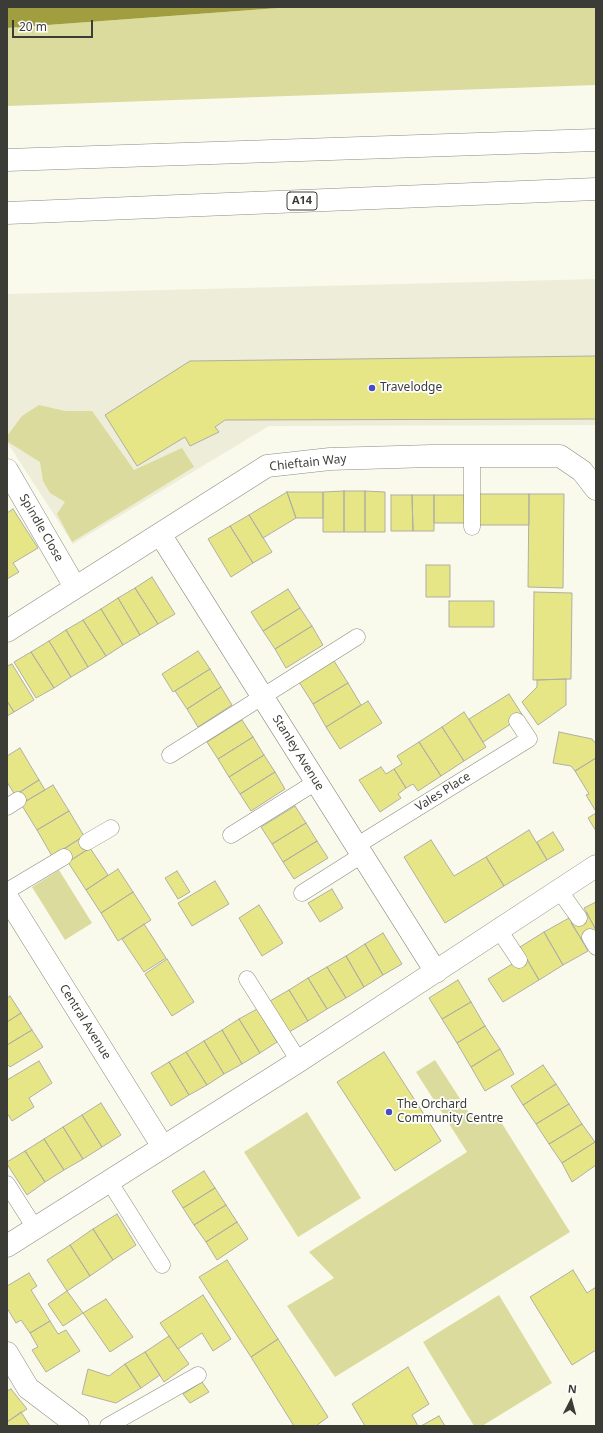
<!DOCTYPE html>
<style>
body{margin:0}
#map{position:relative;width:603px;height:1433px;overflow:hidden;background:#f9faec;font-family:"Noto Sans",sans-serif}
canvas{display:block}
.frame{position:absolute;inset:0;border:8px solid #3c3c37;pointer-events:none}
.north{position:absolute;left:551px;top:1381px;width:40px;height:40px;-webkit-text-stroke:3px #fff;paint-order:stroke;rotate:6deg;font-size:11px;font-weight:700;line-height:16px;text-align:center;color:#3c3c37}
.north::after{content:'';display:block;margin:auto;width:14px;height:18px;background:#3c3c37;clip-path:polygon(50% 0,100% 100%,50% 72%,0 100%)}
.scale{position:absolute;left:12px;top:20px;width:81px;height:18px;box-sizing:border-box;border:2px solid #3c3c37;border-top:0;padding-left:5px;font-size:12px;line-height:14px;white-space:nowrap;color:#3c3c37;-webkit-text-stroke:3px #fff;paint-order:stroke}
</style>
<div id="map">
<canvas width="603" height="1433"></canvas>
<div class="frame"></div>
<div class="north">N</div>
<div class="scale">20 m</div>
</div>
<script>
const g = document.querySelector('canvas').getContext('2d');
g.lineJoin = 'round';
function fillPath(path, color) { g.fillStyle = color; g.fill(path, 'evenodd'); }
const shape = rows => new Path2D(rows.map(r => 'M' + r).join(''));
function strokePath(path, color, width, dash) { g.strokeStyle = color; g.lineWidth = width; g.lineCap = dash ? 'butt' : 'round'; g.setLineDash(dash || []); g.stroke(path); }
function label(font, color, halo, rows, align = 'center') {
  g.font = font + ' "Noto Sans",sans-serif'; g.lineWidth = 3.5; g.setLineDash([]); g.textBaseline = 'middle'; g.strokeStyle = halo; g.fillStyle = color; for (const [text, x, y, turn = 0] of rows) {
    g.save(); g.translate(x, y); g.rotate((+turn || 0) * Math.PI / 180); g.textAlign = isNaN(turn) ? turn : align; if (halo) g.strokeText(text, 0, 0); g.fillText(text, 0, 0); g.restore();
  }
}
fillPath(shape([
 [596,279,596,425,269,426,73,544,7,442,7,294]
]), '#ededd9');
fillPath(shape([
 [292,7,596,7,596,85,7,106,7,28],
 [39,405,65,411,92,411,134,470,182,448,194,467,72,542,57,514,65,502,50,493,43,481,40,462,8,442,7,436,22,416],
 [59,870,92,923,65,940,32,887],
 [435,1060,477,1125,496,1114,570,1232,335,1377,287,1306,334,1278,309,1252,467,1152,416,1072],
 [307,1112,361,1198,298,1237,244,1152],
 [499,1295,552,1383,482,1426,474,1426,423,1342]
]), '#dbdb9d');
fillPath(shape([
 [7,7,292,7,7,28]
]), '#a09e3f');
const building = shape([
 [596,356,596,419,225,420,215,427,219,432,190,446,185,437,137,466,105,415,190,361,596,356],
 [344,491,344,532,323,532,323,492,344,491],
 [344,491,365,491,365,532,344,532,344,491],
 [365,491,385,492,385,532,365,532,365,491],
 [287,492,323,492,323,518,296,518,287,492],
 [287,492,296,518,263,538,249,515,287,492],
 [478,494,529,494,529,525,478,525,478,494],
 [529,494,564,494,563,588,528,587,529,494],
 [391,495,412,495,413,531,391,531,391,495],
 [412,495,434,495,434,531,413,531,412,495],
 [434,495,464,495,465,523,434,523,434,495],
 [13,509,38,548,13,563,19,572,7,579,7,513,13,509],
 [249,515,272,552,253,563,230,526,249,515],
 [230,526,253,563,231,577,208,539,230,526],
 [426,565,450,565,450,597,426,597,426,565],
 [152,577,175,614,158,624,135,588,152,577],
 [135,588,158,624,140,635,118,598,135,588],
 [288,589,300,608,263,631,251,612,288,589],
 [534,592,572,593,571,679,533,680,534,592],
 [118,598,140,635,123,645,101,609,118,598],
 [449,601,494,601,494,627,449,627,449,601],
 [300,608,312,626,275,649,263,631,300,608],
 [101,609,123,645,106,656,83,620,101,609],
 [83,620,106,656,88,667,66,630,83,620],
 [312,626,323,645,286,668,275,649,312,626],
 [66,630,88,667,71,677,49,641,66,630],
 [49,641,71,677,54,688,31,652,49,641],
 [198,651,210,669,173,692,162,674,198,651],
 [31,652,54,688,36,698,14,662,31,652],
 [334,661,348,683,313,704,299,682,334,661],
 [12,664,34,700,14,712,7,701,7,666,12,664],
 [210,669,221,687,187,709,175,691,210,669],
 [566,679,566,705,538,725,522,702,537,687,537,680,566,679],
 [348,683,361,705,326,727,313,704,348,683],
 [221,687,232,705,198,727,187,709,221,687],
 [509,694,523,716,483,742,469,719,509,694],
 [7,701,14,712,7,716,7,701],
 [368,701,382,723,340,749,326,727,368,701],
 [464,712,486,747,464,761,442,727,464,712],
 [242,720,253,737,218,759,207,742,242,720],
 [442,727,464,761,441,776,419,742,442,727],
 [559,732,592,739,596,744,596,758,575,771,571,766,553,763,559,732],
 [253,737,264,755,229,777,218,759,253,737],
 [419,742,441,776,418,791,413,784,406,788,394,769,402,764,397,756,419,742],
 [20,748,39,780,15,795,7,782,7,756,20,748],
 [264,755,275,772,240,794,229,777,264,755],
 [596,758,596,809,595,810,586,795,589,794,575,771,596,758],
 [381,767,386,774,394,769,406,788,398,794,401,798,380,812,359,780,381,767],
 [275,772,285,789,251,811,240,794,275,772],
 [39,780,45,790,21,804,15,795,39,780],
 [53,785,69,811,37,830,21,804,53,785],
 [295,806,306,823,272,844,261,827,295,806],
 [69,811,84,836,52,856,37,830,69,811],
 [596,813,596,831,588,818,596,813],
 [306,823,317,841,283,862,272,844,306,823],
 [529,830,547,860,504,886,486,857,529,830],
 [553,832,564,850,547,860,537,842,553,832],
 [84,836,90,848,68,862,61,851,84,836],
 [431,840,454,876,486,857,504,886,445,923,404,857,431,840],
 [317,841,328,858,294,879,283,862,317,841],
 [90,848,108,875,86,890,68,862,90,848],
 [118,869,133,892,101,913,86,890,118,869],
 [177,871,190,892,178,899,165,878,177,871],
 [215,881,229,904,192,926,178,903,215,881],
 [332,889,343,908,320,922,308,903,332,889],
 [133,892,151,920,118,941,101,913,133,892],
 [596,902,596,930,584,908,596,902],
 [259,905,283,943,262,956,239,918,259,905],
 [587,913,596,930,596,934,583,942,571,923,587,913],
 [569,918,588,951,563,965,544,932,569,918],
 [144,924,166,958,144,972,122,939,144,924],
 [544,932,563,965,539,980,520,947,544,932],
 [383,933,402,964,383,975,365,944,383,933],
 [365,944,383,975,364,987,346,956,365,944],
 [346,956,364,987,346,998,327,967,346,956],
 [525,956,539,980,503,1002,488,979,525,956],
 [167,959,194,1002,172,1016,145,974,167,959],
 [327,967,346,998,327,1009,308,978,327,967],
 [308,978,327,1009,308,1021,289,990,308,978],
 [458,980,471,1002,442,1019,429,998,458,980],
 [289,990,308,1021,289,1032,270,1001,289,990],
 [10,996,21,1013,7,1022,7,998,10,996],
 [471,1002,485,1026,457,1043,442,1019,471,1002],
 [257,1009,277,1042,260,1053,239,1019,257,1009],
 [21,1013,32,1030,7,1045,7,1022,21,1013],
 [239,1019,260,1053,242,1064,222,1030,239,1019],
 [485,1026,500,1049,471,1067,457,1043,485,1026],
 [32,1030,43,1047,10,1067,7,1064,7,1045,32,1030],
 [222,1030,242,1064,224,1074,204,1041,222,1030],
 [204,1041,224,1074,207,1085,186,1052,204,1041],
 [500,1049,514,1074,485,1091,471,1067,500,1049],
 [186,1052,207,1085,189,1095,169,1062,186,1052],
 [384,1052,441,1141,395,1171,337,1082,384,1052],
 [39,1061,52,1083,29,1098,34,1107,12,1121,7,1113,7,1080,39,1061],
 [169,1062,189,1095,171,1106,151,1073,169,1062],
 [543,1065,556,1084,523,1105,511,1086,543,1065],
 [556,1084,569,1104,536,1124,523,1105,556,1084],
 [101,1103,121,1135,102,1147,82,1115,101,1103],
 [569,1104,582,1124,549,1144,536,1124,569,1104],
 [82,1115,102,1147,83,1159,63,1127,82,1115],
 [582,1124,595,1142,562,1163,549,1144,582,1124],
 [63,1127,83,1159,64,1170,44,1139,63,1127],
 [44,1139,64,1170,45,1182,25,1151,44,1139],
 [595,1142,596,1144,596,1165,572,1182,562,1163,595,1142],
 [25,1151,45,1182,27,1195,7,1164,7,1162,25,1151],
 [204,1171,215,1188,183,1208,172,1191,204,1171],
 [215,1188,226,1205,194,1225,183,1208,215,1188],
 [226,1205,237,1222,206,1242,194,1225,226,1205],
 [117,1214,136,1245,113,1260,93,1229,117,1214],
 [237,1222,248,1239,217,1260,206,1242,237,1222],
 [93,1229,113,1260,90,1276,70,1245,93,1229],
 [70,1245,90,1276,67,1291,47,1260,70,1245],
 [227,1260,278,1339,251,1357,199,1277,227,1260],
 [573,1270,587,1293,596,1287,596,1350,572,1365,530,1297,573,1270],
 [29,1273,37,1286,31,1290,50,1321,30,1333,21,1320,16,1323,7,1308,7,1286,29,1273],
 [67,1291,83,1313,63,1326,48,1304,67,1291],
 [203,1295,231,1339,213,1351,202,1333,178,1349,160,1323,203,1295],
 [106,1299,133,1337,110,1352,83,1313,106,1299],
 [50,1321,58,1334,66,1330,80,1351,46,1372,32,1350,38,1347,30,1333,50,1321],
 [169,1336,189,1364,164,1382,145,1352,169,1336],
 [278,1339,328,1417,316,1426,294,1426,251,1357,278,1339],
 [145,1352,160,1375,141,1388,125,1364,145,1352],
 [125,1364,141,1388,116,1403,82,1394,88,1369,109,1376,125,1364],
 [408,1367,429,1404,412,1415,418,1426,365,1426,352,1404,408,1367],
 [202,1382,209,1392,190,1403,183,1394,202,1382],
 [11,1389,27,1409,7,1422,7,1391,11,1389],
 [21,1412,30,1426,7,1426,7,1422,21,1412],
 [439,1416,445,1426,421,1426,439,1416]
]);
fillPath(building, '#e7e687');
strokePath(building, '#afafa3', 1);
const lane = shape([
 [472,456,472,527],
 [170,755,357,637],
 [7,807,18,800],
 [231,835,316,782],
 [87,842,111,828],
 [356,846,529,739,517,721],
 [559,890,579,918],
 [7,891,64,857],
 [302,893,362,855],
 [499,930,519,960],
 [590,937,596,947],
 [247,979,299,1061],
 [109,1181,162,1265],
 [7,1184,35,1228],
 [108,1426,198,1375]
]);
const street = shape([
 [7,470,75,587],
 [160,534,436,972],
 [7,631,267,466,330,459,431,456,560,456,582,471,596,489],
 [7,897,163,1147],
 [7,1246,299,1061,596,866],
 [7,1353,28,1388,78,1426]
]);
const highway = shape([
 [7,160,596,140],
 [7,213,596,189]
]);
strokePath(lane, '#8b8c80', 17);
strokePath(street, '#8b8c80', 23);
strokePath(highway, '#8b8c80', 23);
strokePath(lane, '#fff', 16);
strokePath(street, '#fff', 22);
strokePath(highway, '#fff', 22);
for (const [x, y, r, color] of [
 [372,388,4,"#474cc2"],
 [389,1112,4,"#474cc2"]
]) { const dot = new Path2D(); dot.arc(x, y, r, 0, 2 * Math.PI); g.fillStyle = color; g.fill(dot); strokePath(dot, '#fff', 1.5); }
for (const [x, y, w] of [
 [302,201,30]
]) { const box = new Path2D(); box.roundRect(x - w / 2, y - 9, w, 18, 3); g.fillStyle = '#fff'; g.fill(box); strokePath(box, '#3c3c37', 1); }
label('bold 11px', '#3c3c37', null, [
 ["A14",302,201]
]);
label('12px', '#3c3c37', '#fff', [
 ["Travelodge",380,388],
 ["The Orchard",397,1105],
 ["Community Centre",397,1119]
], 'left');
label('12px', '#3c3c37', '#fff', [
 ["Chieftain Way",308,463,-6],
 ["Spindle Close",41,528,60],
 ["Stanley Avenue",298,753,58],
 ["Vales Place",443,792,-32],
 ["Central Avenue",85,1022,58]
]);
</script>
